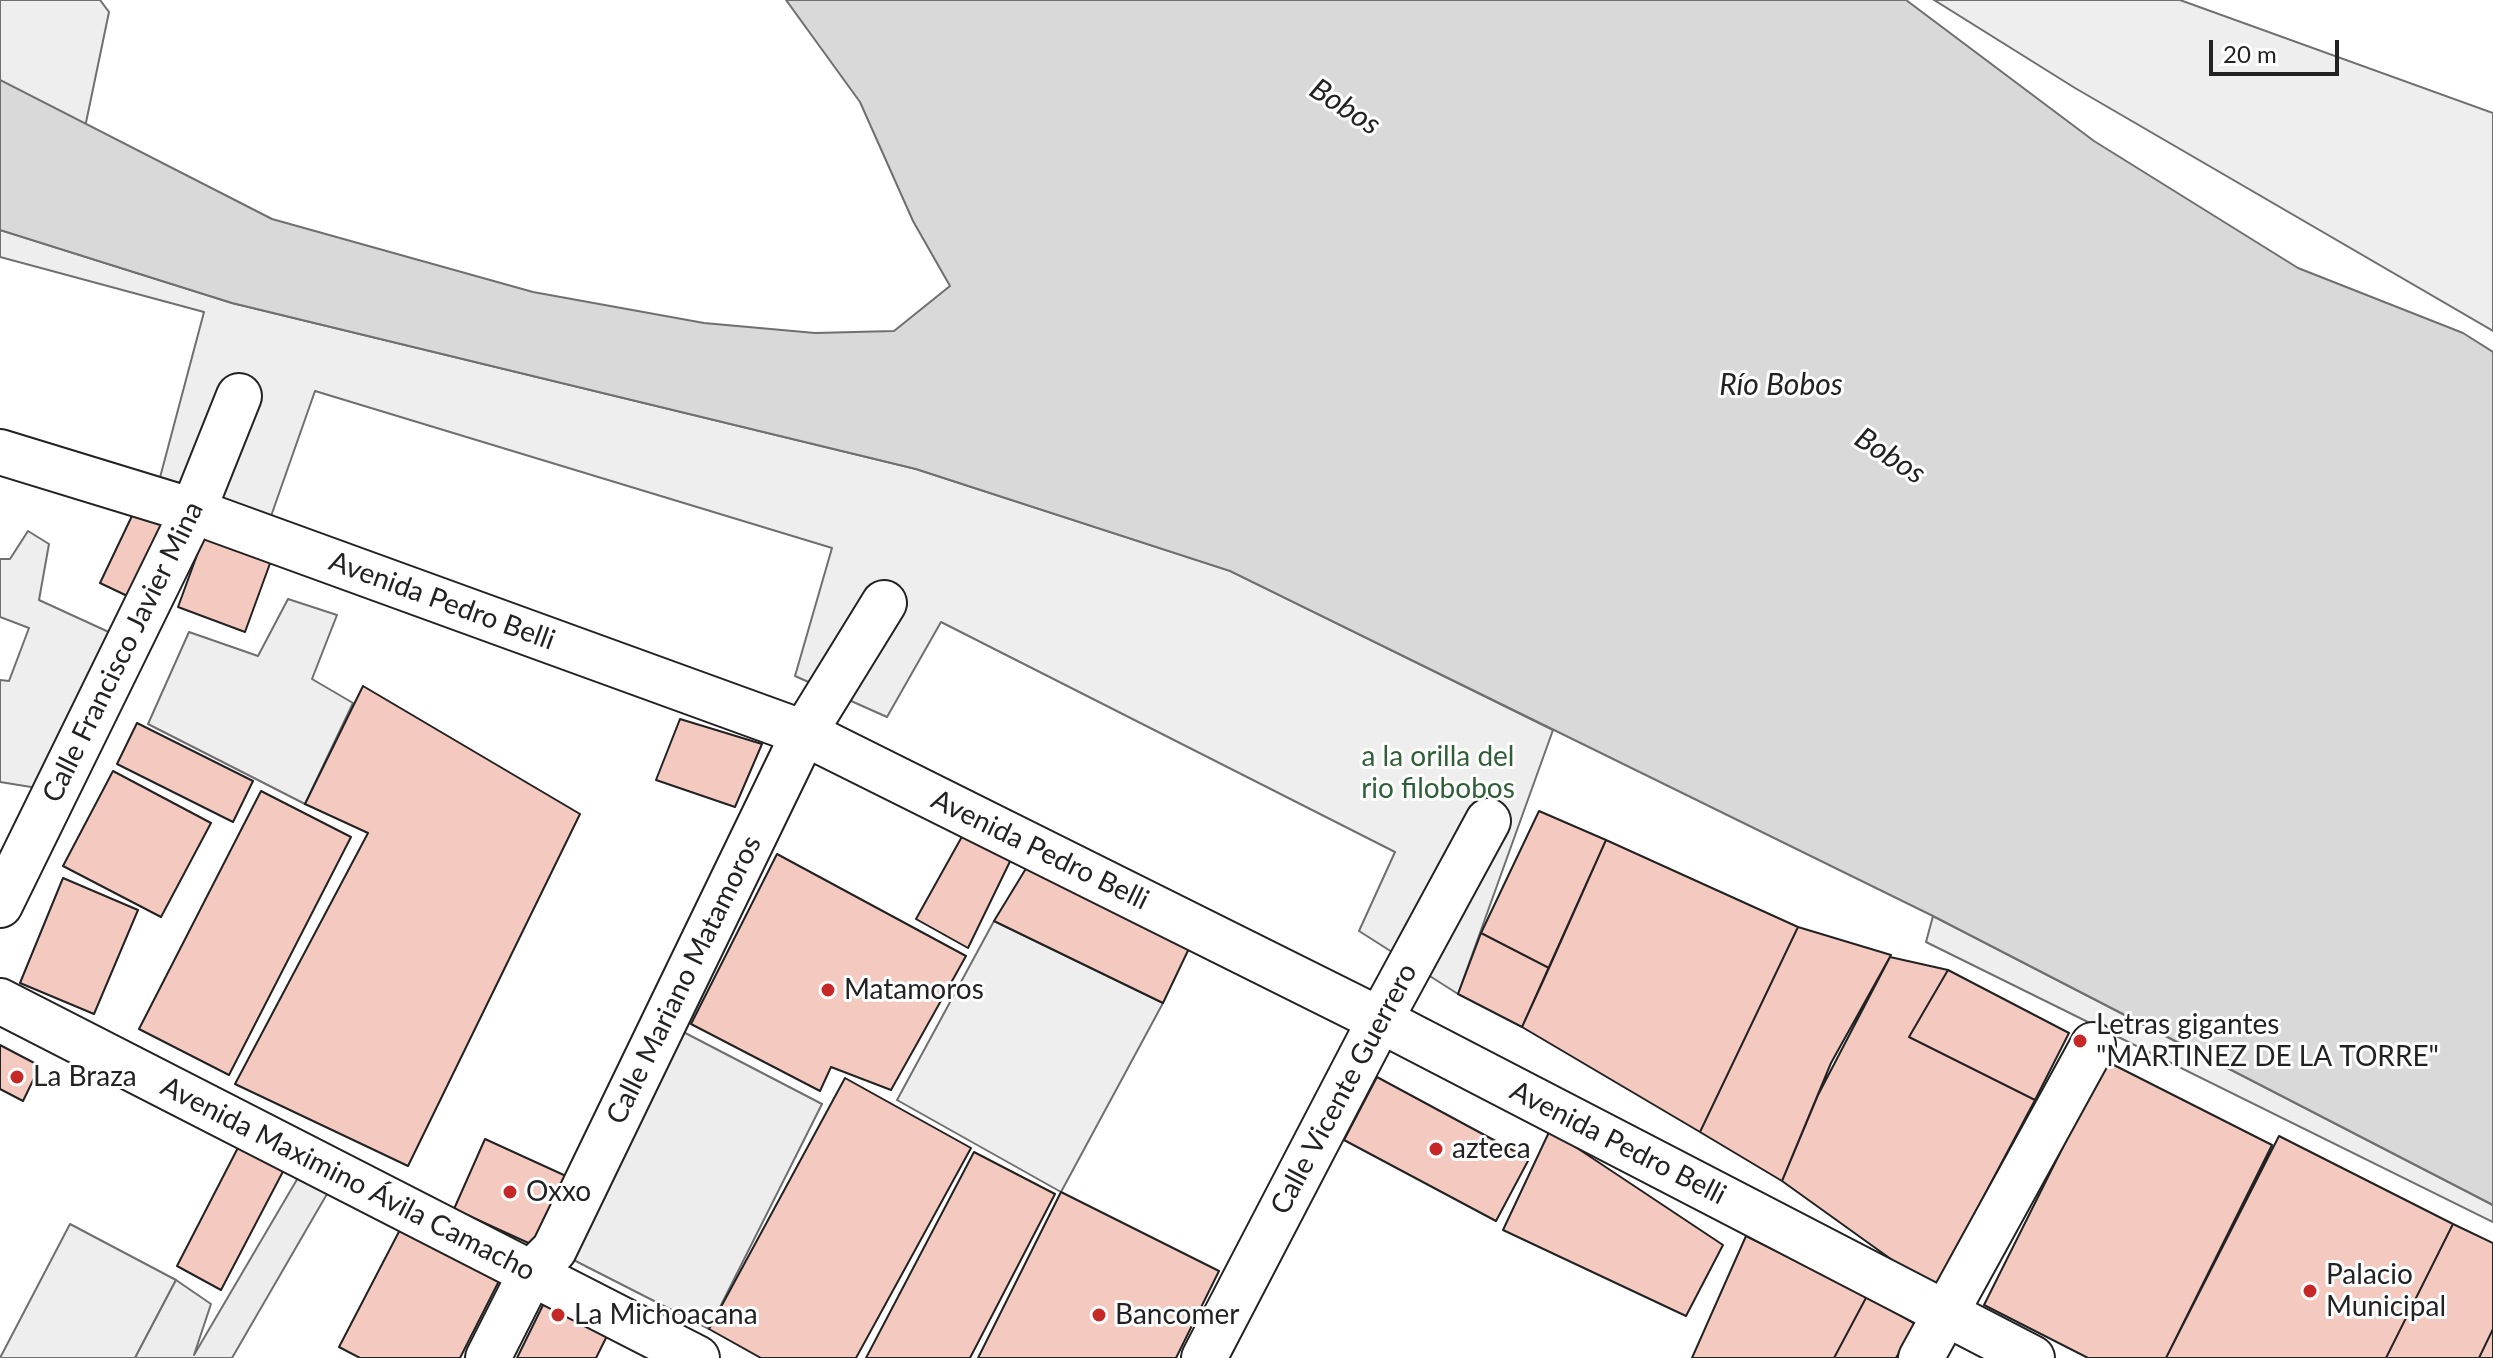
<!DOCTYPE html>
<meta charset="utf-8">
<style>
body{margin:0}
#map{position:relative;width:2493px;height:1358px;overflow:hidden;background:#fff;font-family:Lato,sans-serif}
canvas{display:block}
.scale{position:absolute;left:2209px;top:40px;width:130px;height:36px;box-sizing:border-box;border:4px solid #222;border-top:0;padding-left:10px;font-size:24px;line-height:28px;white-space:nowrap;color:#222;-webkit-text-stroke:6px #fff;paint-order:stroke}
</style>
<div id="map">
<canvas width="2493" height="1358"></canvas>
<div class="scale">20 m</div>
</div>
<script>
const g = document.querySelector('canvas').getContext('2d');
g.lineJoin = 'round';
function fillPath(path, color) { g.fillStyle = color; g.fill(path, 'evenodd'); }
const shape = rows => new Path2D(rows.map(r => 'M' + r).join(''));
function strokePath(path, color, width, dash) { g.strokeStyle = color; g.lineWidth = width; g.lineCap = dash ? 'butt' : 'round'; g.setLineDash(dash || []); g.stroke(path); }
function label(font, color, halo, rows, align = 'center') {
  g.font = font + ' Lato,sans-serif'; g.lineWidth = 6; g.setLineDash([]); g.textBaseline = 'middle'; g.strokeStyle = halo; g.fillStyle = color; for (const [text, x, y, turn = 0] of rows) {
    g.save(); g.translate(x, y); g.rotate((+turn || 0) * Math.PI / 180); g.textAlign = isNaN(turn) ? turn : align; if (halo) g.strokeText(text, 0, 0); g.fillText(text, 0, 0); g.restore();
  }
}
const green = shape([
 [0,0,100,0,109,12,83,137,0,85,0,0],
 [1934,0,2180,0,2493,113,2493,331,2075,88,1934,0],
 [0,230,232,303,916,469,1231,571,1553,730,1458,994,1359,931,1395,852,941,622,887,717,795,676,832,548,315,391,270,519,158,485,204,312,0,257,0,230],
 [28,531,49,544,39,600,124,639,56,791,0,782,0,680,9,681,29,628,0,617,0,559,10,559,28,531],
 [288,599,337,615,312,679,353,703,305,804,148,724,189,632,258,656,288,599],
 [1933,916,2493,1205,2493,1222,1926,942,1933,916],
 [994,921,1163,1003,1061,1192,897,1100,994,921],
 [70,1224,176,1280,135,1358,0,1358,70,1224]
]);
fillPath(green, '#eee');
strokePath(green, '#6f6f6f', 2);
const parking = shape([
 [668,1024,822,1104,709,1329,554,1250,668,1024],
 [309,1159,338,1175,232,1358,135,1358,176,1280,211,1304,194,1355,309,1159]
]);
fillPath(parking, '#ededed');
strokePath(parking, '#6f6f6f', 2);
const water = shape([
 [786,0,1906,0,2094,141,2298,268,2463,333,2493,352,2493,1205,1933,916,1230,571,916,469,232,303,0,230,0,80,272,219,533,292,704,323,815,333,894,331,950,286,913,221,860,102,786,0]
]);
fillPath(water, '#d9d9d9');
strokePath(water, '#6f6f6f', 2);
const building = shape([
 [141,497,180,516,140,602,100,583,141,497],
 [209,522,276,547,245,632,178,607,209,522],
 [363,686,580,814,408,1166,235,1084,368,833,305,804,363,686],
 [680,719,762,744,735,807,656,780,680,719],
 [137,723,253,781,233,822,117,764,137,723],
 [113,771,211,823,161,917,63,866,113,771],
 [261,791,351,837,229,1075,139,1029,261,791],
 [1539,811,1606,840,1549,968,1481,933,1539,811],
 [969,824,1017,847,968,948,916,919,969,824],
 [1606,840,1798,927,1700,1132,1522,1027,1606,840],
 [777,854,966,956,891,1090,831,1067,820,1091,691,1024,777,854],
 [1033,857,1194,938,1163,1003,994,921,1033,857],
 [63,878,138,910,94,1014,20,983,63,878],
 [1798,927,1891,955,1831,1063,1782,1181,1700,1132,1798,927],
 [1481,933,1549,968,1522,1027,1458,994,1481,933],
 [1890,957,1948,970,1909,1037,2035,1100,1934,1290,1782,1181,1818,1095,1890,957],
 [1948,970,2069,1033,2035,1100,1909,1037,1948,970],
 [0,1045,40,1066,23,1101,0,1089,0,1045],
 [2106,1061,2272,1145,2166,1358,2088,1358,1984,1305,2106,1061],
 [1377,1077,1529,1159,1496,1221,1344,1140,1377,1077],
 [845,1078,971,1148,856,1358,761,1358,709,1329,845,1078],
 [1550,1130,1723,1245,1686,1316,1503,1230,1550,1130],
 [244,1136,289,1160,221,1290,177,1266,244,1136],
 [2279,1136,2453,1224,2386,1358,2166,1358,2279,1136],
 [485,1139,566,1176,535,1246,454,1209,485,1139],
 [974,1152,1055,1194,970,1358,866,1358,974,1152],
 [1061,1192,1219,1271,1176,1358,978,1358,1061,1192],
 [404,1222,503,1273,460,1358,360,1358,339,1347,404,1222],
 [2453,1224,2493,1243,2493,1329,2479,1358,2386,1358,2453,1224],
 [1746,1236,1867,1296,1834,1358,1692,1358,1746,1236],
 [1867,1296,1915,1324,1896,1358,1834,1358,1867,1296],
 [546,1299,609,1332,596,1358,517,1358,546,1299],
 [2493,1329,2493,1358,2479,1358,2493,1329]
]);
fillPath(building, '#f3c9c0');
strokePath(building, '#222', 2);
const minor = shape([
 [0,452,193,511,804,733,1380,1020,2032,1358],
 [0,905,193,511,239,396],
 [488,1358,531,1273,554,1250,804,733,884,603],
 [1204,1358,1380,1020,1488,821],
 [1921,1358,2093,1045]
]);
const major = shape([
 [0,1001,697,1358]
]);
strokePath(minor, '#222', 48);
strokePath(major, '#222', 48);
strokePath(minor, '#fff', 44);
strokePath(major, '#fff', 44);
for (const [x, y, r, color] of [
 [828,990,8,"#c62828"],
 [2080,1041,8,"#c62828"],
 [17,1077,8,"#c62828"],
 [1436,1149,8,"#c62828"],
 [510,1192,8,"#c62828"],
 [2310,1291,8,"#c62828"],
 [558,1315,8,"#c62828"],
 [1099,1315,8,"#c62828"]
]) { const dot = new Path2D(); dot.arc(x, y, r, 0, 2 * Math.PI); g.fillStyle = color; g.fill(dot); strokePath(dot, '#fff', 3); }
label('28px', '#222', '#fff', [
 ["Avenida Pedro Belli",442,601,20],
 ["Calle Francisco Javier Mina",123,652,-64],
 ["Avenida Pedro Belli",1040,850,26],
 ["Calle Mariano Matamoros",684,980,-64],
 ["Calle Vicente Guerrero",1344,1089,-62],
 ["Avenida Pedro Belli",1618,1143,27],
 ["Avenida Maximino Ávila Camacho",348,1179,27]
]);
label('28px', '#2f5e38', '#fff', [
 ["a la orilla del",1438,757],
 ["rio filobobos",1438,789]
]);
label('28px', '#222', '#fff', [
 ["Matamoros",844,990],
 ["Letras gigantes",2096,1025],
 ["\"MARTINEZ DE LA TORRE\"",2096,1057],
 ["La Braza",33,1077],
 ["azteca",1452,1149],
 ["Oxxo",526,1192],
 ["Palacio",2326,1275],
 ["Municipal",2326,1307],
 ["La Michoacana",574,1315],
 ["Bancomer",1115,1315]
], 'left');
label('italic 30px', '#222', '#fff', [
 ["Bobos",1345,107,33],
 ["Río Bobos",1781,385],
 ["Bobos",1890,456,33]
]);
</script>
